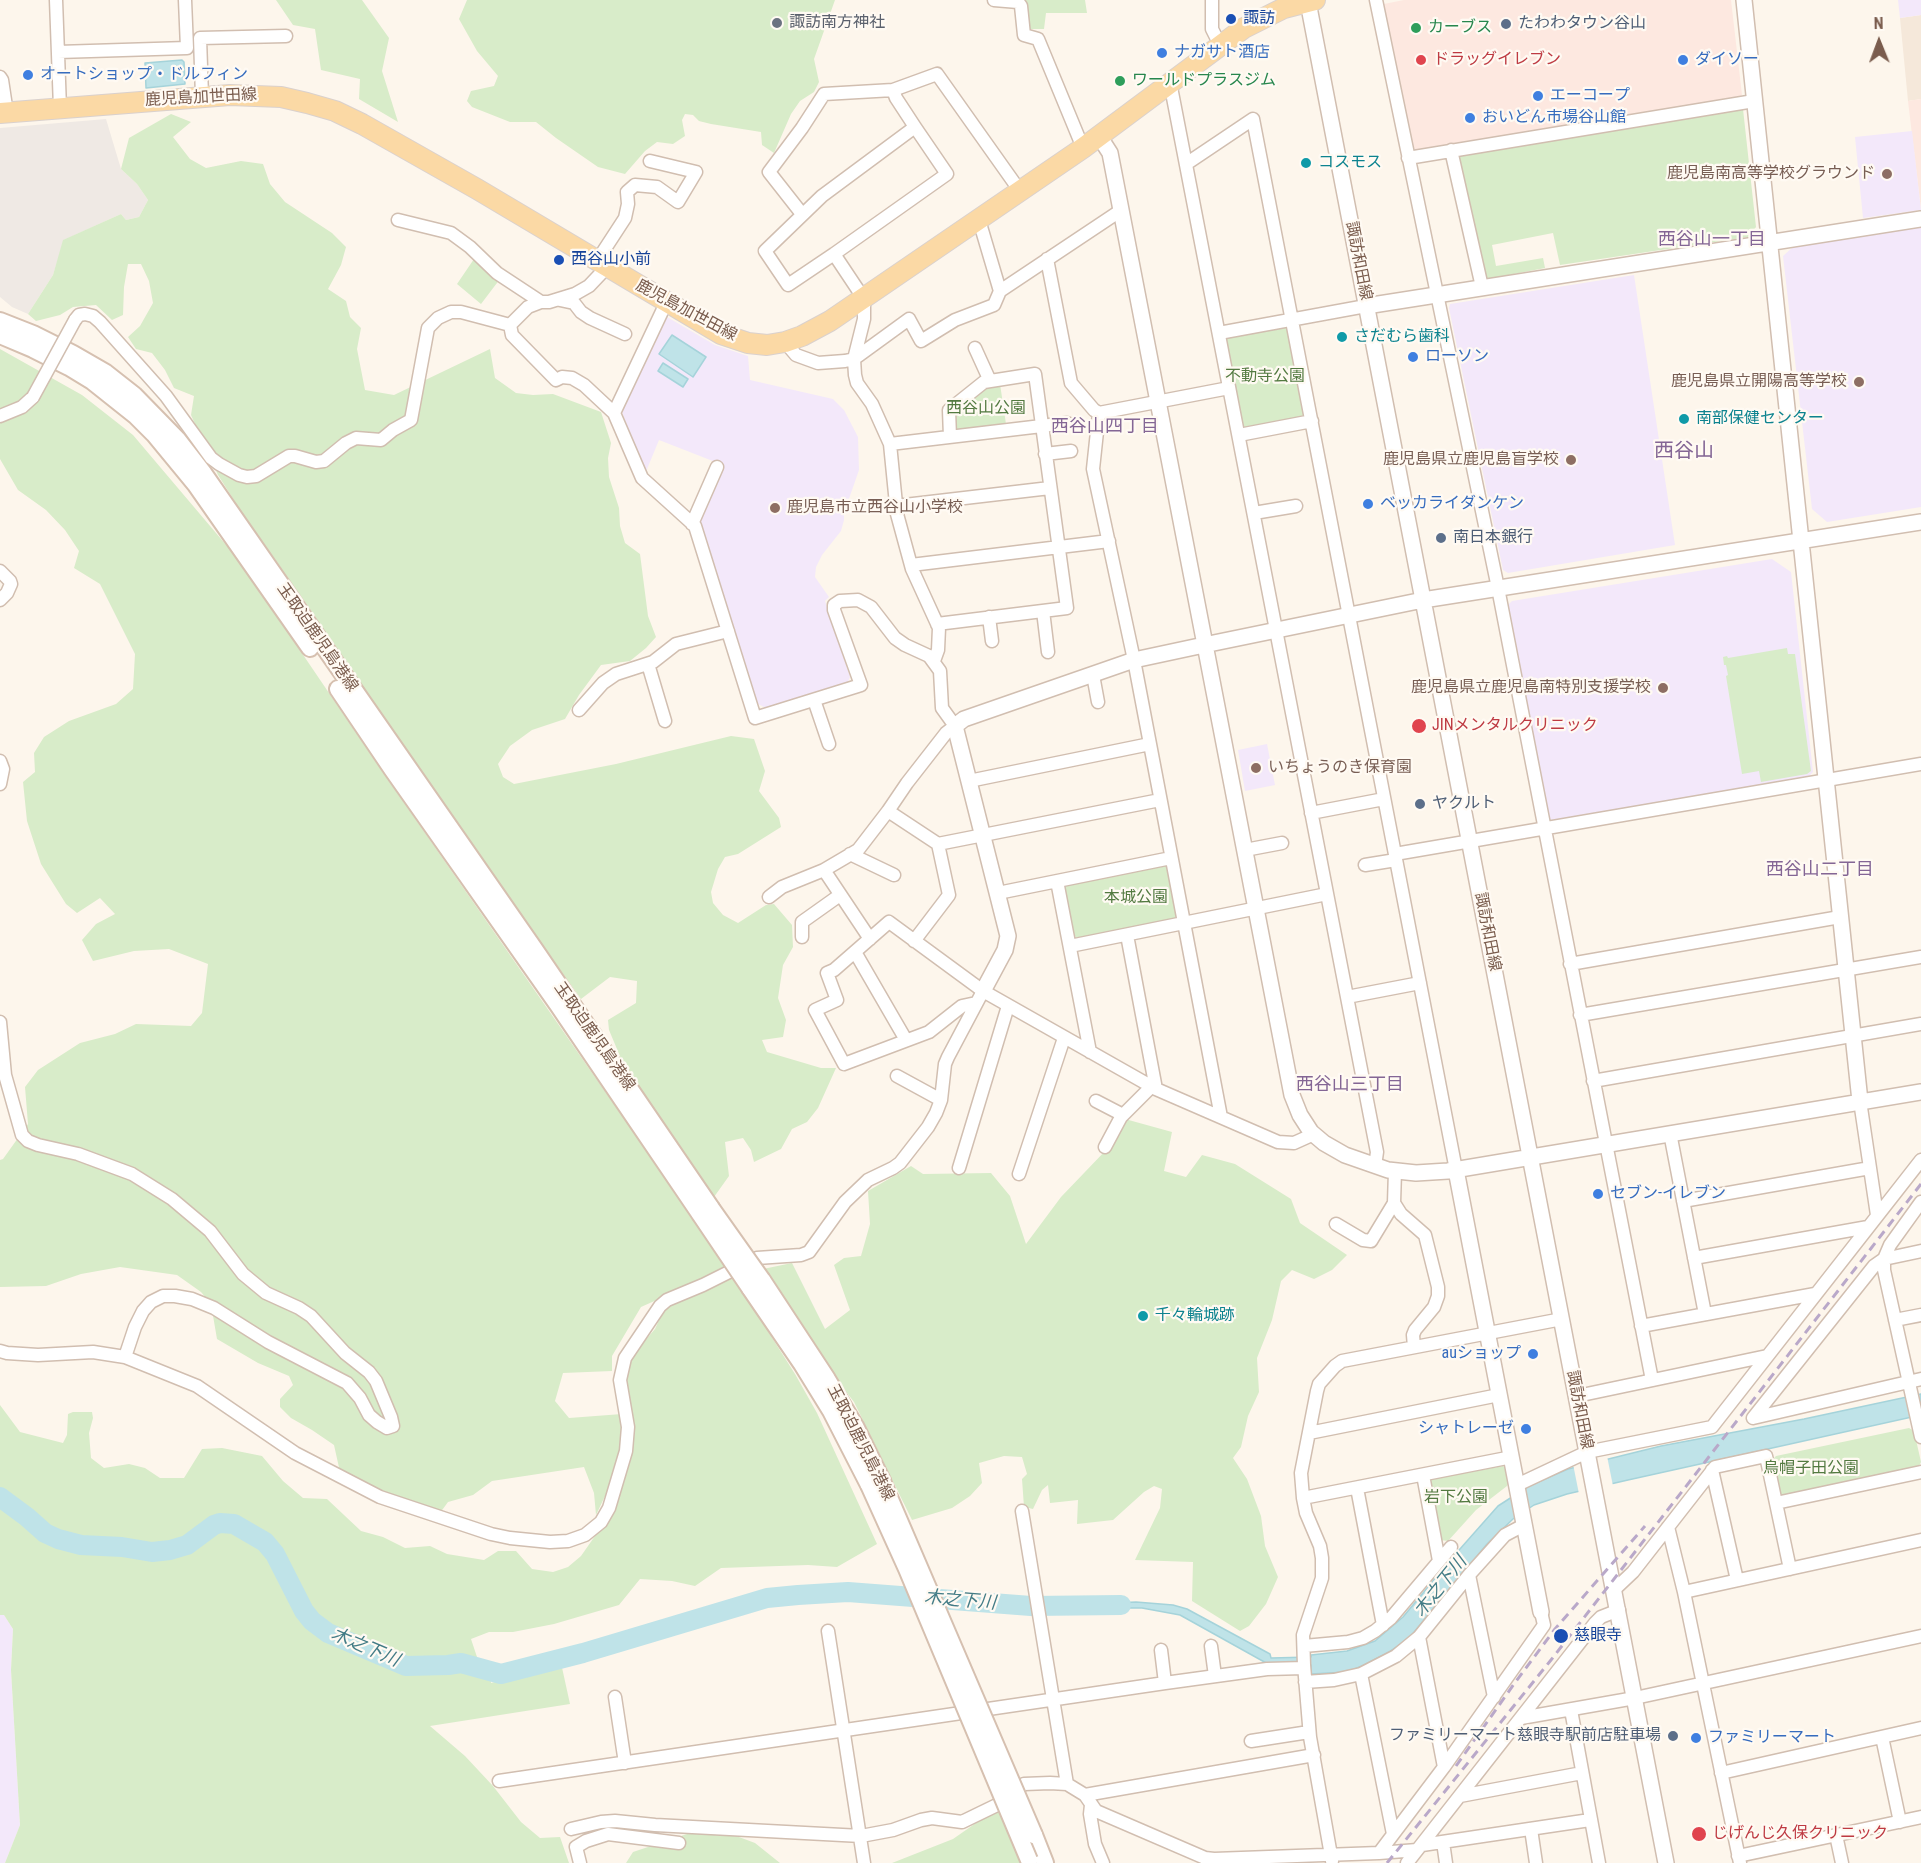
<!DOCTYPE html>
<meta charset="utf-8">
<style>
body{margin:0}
#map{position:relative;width:1921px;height:1863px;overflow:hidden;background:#fdf6ec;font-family:"Roboto Condensed",sans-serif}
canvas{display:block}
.north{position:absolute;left:1849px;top:12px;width:60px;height:60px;-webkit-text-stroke:4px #fffaf3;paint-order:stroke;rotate:359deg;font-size:16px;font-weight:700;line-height:24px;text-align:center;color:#7a5c4d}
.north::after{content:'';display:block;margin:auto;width:21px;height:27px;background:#7a5c4d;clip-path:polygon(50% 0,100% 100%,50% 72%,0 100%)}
</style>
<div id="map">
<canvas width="1921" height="1863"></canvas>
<div class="north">N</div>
</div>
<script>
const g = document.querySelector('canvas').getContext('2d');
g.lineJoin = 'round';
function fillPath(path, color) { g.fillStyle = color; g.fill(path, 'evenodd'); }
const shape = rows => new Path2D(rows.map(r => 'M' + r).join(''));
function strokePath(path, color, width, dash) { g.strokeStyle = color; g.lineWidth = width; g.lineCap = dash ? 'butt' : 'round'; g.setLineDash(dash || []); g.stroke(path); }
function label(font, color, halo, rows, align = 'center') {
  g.font = font + ' "Roboto Condensed","Noto Sans JP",sans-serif'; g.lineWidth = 4.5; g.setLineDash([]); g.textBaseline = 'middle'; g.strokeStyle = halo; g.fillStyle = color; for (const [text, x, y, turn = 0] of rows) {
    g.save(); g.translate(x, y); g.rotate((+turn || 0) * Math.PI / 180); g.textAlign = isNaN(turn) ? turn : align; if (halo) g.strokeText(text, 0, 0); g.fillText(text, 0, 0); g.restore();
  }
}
fillPath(shape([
 [1921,15,1921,99,1908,101,1900,18]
]), '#f5e8da');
fillPath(shape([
 [1404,0,1731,0,1742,95,1739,98,1416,150,1410,145,1381,8,1384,4],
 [1921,99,1921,210,1908,101]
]), '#fde8e0');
fillPath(shape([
 [106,119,121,169,137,184,148,200,139,217,126,220,121,214,64,240,53,275,28,314,12,307,0,297,0,128]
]), '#efe9e4');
fillPath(shape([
 [1898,0,1921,0,1921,15,1900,18],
 [1912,131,1921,210,1863,218,1855,137],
 [1921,227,1921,507,1827,522,1812,509,1783,256,1793,247],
 [1634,275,1675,545,1508,573,1503,570,1449,308,1450,304],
 [667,317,715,345,748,356,750,380,833,399,844,410,858,437,859,470,844,513,844,520,841,531,822,555,816,567,815,577,829,597,825,601,850,677,847,684,766,708,758,704,698,520,723,465,659,440,645,474,622,412],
 [1772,559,1791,572,1813,772,1808,777,1551,820,1547,817,1508,605,1512,601],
 [1267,744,1275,785,1245,791,1238,750],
 [0,1615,4,1615,13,1629,11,1670,20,1825,5,1863,0,1863]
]), '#f3e8fa');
fillPath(shape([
 [276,0,362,0,389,38,382,71,398,122,359,99,360,79,321,70,315,29,293,25],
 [467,0,835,0,814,59,819,82,814,92,800,101,791,114,774,153,762,145,761,132,711,124,699,121,693,115,685,114,682,120,685,136,673,144,657,142,645,151,625,174,598,167,556,138,536,122,510,122,472,107,467,101,471,91,494,86,498,76,477,51,459,19],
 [1025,0,1085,0,1087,13,1046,13,1044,29,1023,29],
 [1743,109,1756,227,1748,237,1560,265,1553,233,1492,245,1496,266,1543,258,1545,268,1488,279,1482,274,1457,157,1462,152],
 [171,114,191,122,173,137,190,159,206,168,241,161,263,164,270,184,285,202,332,233,346,247,341,265,328,289,346,301,350,317,361,328,357,349,365,390,394,395,490,349,495,378,516,393,533,395,553,394,601,412,611,443,608,458,609,477,619,508,620,526,625,543,640,554,648,616,656,637,646,648,630,661,601,665,579,695,565,719,532,730,510,746,498,764,503,777,514,784,616,764,731,736,754,739,765,771,759,791,779,818,781,827,738,854,725,857,718,869,711,892,713,903,723,915,738,923,766,905,774,904,792,925,793,947,783,965,778,998,786,1020,783,1037,762,1040,767,1052,821,1068,836,1068,818,1108,807,1122,792,1129,781,1149,754,1162,751,1150,743,1138,725,1142,729,1176,714,1197,622,1061,609,1030,608,1020,636,1003,637,981,610,977,581,999,409,757,312,612,237,505,218,475,191,415,194,396,174,388,165,370,152,353,136,349,128,337,140,326,153,303,149,281,141,264,128,264,124,287,123,315,112,320,96,305,73,307,60,315,36,321,28,314,53,275,63,240,121,214,126,220,139,217,148,200,137,184,121,169,129,138],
 [474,259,500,279,481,304,457,284],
 [1285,327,1289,330,1305,413,1302,418,1246,429,1241,426,1225,342,1228,337],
 [0,349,82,395,133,435,238,559,384,774,728,1268,641,1307,612,1356,612,1371,563,1373,555,1401,569,1418,622,1414,624,1431,616,1473,596,1515,594,1493,584,1467,492,1481,473,1495,448,1502,440,1513,384,1494,340,1472,334,1445,312,1430,291,1418,280,1407,280,1399,293,1385,289,1376,258,1363,217,1339,211,1304,201,1292,177,1275,120,1267,81,1274,46,1286,0,1287,0,1160,3,1159,28,1124,25,1087,38,1070,80,1043,115,1034,136,1024,191,1026,202,1013,208,964,169,949,134,951,93,961,82,940,96,924,115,914,100,898,77,913,66,904,41,864,27,821,23,782,35,772,34,753,44,737,69,721,116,704,133,689,135,654,100,584,74,568,79,551,65,530,46,510,18,490,0,459],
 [1000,384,1006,424,956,430,954,414,988,386],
 [1787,648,1788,654,1795,654,1811,771,1807,774,1761,782,1759,771,1742,774,1726,676,1728,675,1726,665,1724,665,1723,657,1727,656,1728,658],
 [1164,864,1168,868,1178,914,1174,920,1078,938,1072,935,1063,889,1067,883],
 [1125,1119,1172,1132,1164,1171,1186,1177,1202,1155,1235,1164,1291,1199,1300,1223,1347,1255,1332,1270,1314,1279,1292,1270,1281,1281,1272,1320,1257,1358,1259,1392,1248,1416,1241,1447,1233,1458,1247,1479,1261,1516,1265,1546,1278,1577,1266,1604,1249,1626,1240,1631,1192,1601,1193,1562,1135,1560,1160,1508,1162,1489,1154,1486,1144,1492,1113,1520,1077,1524,1078,1500,1050,1503,1048,1485,1042,1490,1033,1509,1024,1507,1022,1479,1027,1474,1022,1457,1004,1456,979,1463,982,1483,970,1496,952,1508,912,1520,854,1402,827,1367,763,1269,792,1263,825,1329,850,1310,834,1265,844,1258,861,1256,870,1224,868,1191,911,1166,923,1174,991,1173,1010,1196,1026,1244,1061,1197,1107,1149],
 [733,1276,795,1374,817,1413,877,1544,837,1567,808,1565,721,1568,695,1586,672,1581,640,1579,619,1605,554,1624,513,1632,489,1632,471,1639,481,1669,490,1671,491,1683,561,1663,570,1704,430,1726,465,1756,493,1786,521,1822,540,1838,560,1837,569,1863,5,1863,20,1825,11,1670,13,1629,4,1615,0,1615,0,1405,20,1432,63,1443,67,1435,68,1414,73,1412,92,1412,93,1418,89,1433,91,1458,104,1468,129,1464,145,1468,160,1478,184,1478,202,1449,222,1448,262,1456,283,1481,303,1498,327,1499,361,1531,383,1537,405,1548,430,1546,447,1554,484,1560,498,1551,516,1551,532,1569,553,1572,568,1567,581,1556,595,1536,609,1521,617,1500,626,1463,624,1372,628,1360,655,1329,666,1305,714,1286],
 [1909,1428,1914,1431,1921,1462,1919,1466,1781,1497,1777,1494,1771,1461,1776,1456],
 [1503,1466,1507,1469,1509,1482,1507,1486,1476,1510,1448,1541,1440,1540,1429,1483,1432,1479],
 [1002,1809,1024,1863,892,1863,953,1839,976,1823],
 [687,1834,731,1834,755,1843,780,1863,626,1863,633,1852]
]), '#d8ecc9');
const water = shape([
 [182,60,184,62,185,84,146,88,145,63,182,60],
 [672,335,706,357,693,377,659,354,672,335],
 [663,363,688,379,683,387,658,371,663,363],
 [1921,1394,1921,1415,1628,1480,1567,1494,1534,1505,1513,1519,1487,1544,1410,1637,1389,1652,1362,1666,1347,1672,1311,1674,1311,1665,1268,1664,1180,1615,1142,1608,1095,1608,1095,1604,1136,1602,1173,1605,1187,1609,1270,1654,1271,1658,1311,1657,1311,1655,1347,1651,1375,1641,1403,1617,1452,1558,1498,1506,1529,1486,1568,1469,1661,1446,1804,1419,1921,1394]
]);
fillPath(water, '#bfe3e8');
strokePath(water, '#a5d3da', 1.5);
fillPath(shape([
 [1607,1456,1613,1486,1579,1494,1573,1464]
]), '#fdf6ec');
strokePath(shape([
 [0,1497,27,1517,45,1533,58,1539,81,1545,122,1547,152,1552,170,1550,187,1545,214,1525,220,1523,234,1524,265,1542,275,1554,304,1611,312,1621,328,1633,406,1666,448,1665,461,1663,501,1674,583,1653,767,1598,798,1595,848,1592,1031,1606,1121,1605]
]), '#bfe3e8', 20);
const minor = shape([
 [56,0,60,108],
 [994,0,1018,2,1021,6,1024,35,1038,39,1083,148],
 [1212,0,1212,29,1220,45],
 [1376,0,1498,588,1652,1380],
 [58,52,187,48,185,0],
 [0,77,2,80,7,113],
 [1170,82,1377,1152,1375,1166],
 [893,90,896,98,915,127,947,174,834,254,788,285,765,251,822,196,915,127],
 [202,96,200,38,286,36],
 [1451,150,1482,287],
 [1408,158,1754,101],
 [1186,164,1253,119,1456,1170],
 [802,214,769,172,802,128,824,94,893,90,937,74,1020,191],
 [398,220,451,233,470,247,497,273,541,302],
 [979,220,1000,291,1120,211],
 [834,254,864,299,864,319,854,359,855,375,857,383,872,404,890,444,897,514,912,569,939,628,938,650,934,661],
 [1047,259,1071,383,1094,410,1099,413,1229,388],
 [597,261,625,218,628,204,627,192,635,185,657,187,678,202,696,172,650,161],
 [560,300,574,303,581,312,590,318,625,334],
 [666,303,614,413,642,478,695,526,755,718,861,685,834,610,834,605,840,601,858,600,871,607,895,638,905,645,929,656,940,671,942,708,955,726,946,733,907,783,888,811,938,844,949,895,914,941],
 [75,320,79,315,85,314,93,316,100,322,166,396,211,458,219,464,239,475,247,477,256,476,289,456,295,456,316,462,324,461,346,443,356,438,381,440,393,430,411,420,428,328,438,318,451,312,461,312,510,325,528,307,541,302,549,302,575,294,589,286,607,267],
 [510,325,512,335,556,380,562,377,572,378,584,385,614,413],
 [1219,333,1366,306],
 [785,342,796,355,818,363,845,361,854,359,909,319,921,341,955,320,994,305,1000,291],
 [975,348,990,381],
 [1099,413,1093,469,1134,660,1221,1117],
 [0,416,22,407,33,397],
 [1239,435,1312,421],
 [890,444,1067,423],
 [1045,454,1071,451],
 [896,506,1050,488],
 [1254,513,1296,506],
 [692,524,717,467],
 [911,565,1109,541],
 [0,571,10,581,11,584,7,593,0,600],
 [1043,611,1048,652],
 [989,617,992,641],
 [937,624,1067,608,1035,374,984,382,949,410,950,437],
 [648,664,665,721],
 [1093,675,1098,702],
 [814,700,829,744],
 [579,710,603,683,616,674,653,662,676,644,728,631],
 [0,761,3,769,0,784],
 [969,781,1150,744],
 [1311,813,1384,799],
 [938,844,1160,800],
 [1245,850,1282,843],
 [850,854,894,875],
 [1395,854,1921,764],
 [1365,865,1396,860],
 [1057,881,1090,1052],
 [998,893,1171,858],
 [769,897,782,887,824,870],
 [1127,935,1156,1089],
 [802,937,802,922,840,895],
 [870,939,824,870,858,850,888,811],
 [1070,946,1327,894],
 [855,952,906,1040],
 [1570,964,1840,917],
 [1347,997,1420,983],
 [976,1003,962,1006,929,1032,844,1064,815,1010,837,1000,827,973,834,970,889,922,983,991,1156,1089,1278,1142,1294,1143,1314,1134],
 [1580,1015,1921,957],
 [0,1022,5,1075,22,1135,28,1141,38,1145,78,1154,132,1174,172,1199,210,1231,243,1274,266,1293,299,1308,311,1316,345,1353,369,1372,376,1381,391,1417,393,1426,387,1428,377,1422,369,1415,360,1398,347,1383,268,1342,214,1308,192,1299,175,1296,163,1296,151,1302,143,1311,135,1327,125,1357],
 [897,1076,941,1100],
 [1593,1081,1921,1024],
 [1096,1101,1123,1115],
 [1860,1101,1877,1215],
 [1670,1133,1705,1314],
 [1105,1147,1121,1117,1152,1086],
 [959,1168,1008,1006],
 [1395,1171,1394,1203,1401,1214,1425,1235,1438,1287,1438,1296,1434,1307,1415,1330,1413,1335,1414,1347],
 [1019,1174,1064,1038],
 [1683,1201,1870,1168],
 [1921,1202,1890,1245,1884,1259,1884,1270,1921,1437],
 [1336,1224,1363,1240,1371,1241,1394,1203],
 [1694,1258,1868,1227],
 [1895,1320,1921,1315],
 [1641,1326,1815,1294],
 [0,1351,7,1353,38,1355,93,1352,125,1357,197,1386,295,1453,380,1497,491,1534,510,1538,550,1542,568,1541,585,1535,601,1522,609,1508,626,1451,628,1427,620,1380,625,1358,660,1306,667,1300,703,1285,757,1258,801,1255,809,1252,845,1202,868,1180,893,1168,900,1163,928,1127,936,1113,941,1100,945,1064,948,1057,983,991],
 [1577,1396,1767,1356],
 [1753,1418,1874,1266,1884,1259,1921,1251],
 [1753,1418,1921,1379],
 [1309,1433,1499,1395],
 [1512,1457,1303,1498,1301,1473,1317,1391,1319,1384,1335,1366,1342,1361,1562,1319],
 [1712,1470,1737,1580],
 [1423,1475,1439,1561],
 [1517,1485,1587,1452,1712,1427,1921,1160],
 [1357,1488,1383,1625],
 [1303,1498,1306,1513,1320,1546,1322,1558,1322,1578,1303,1635,1304,1665,1310,1737,1332,1861],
 [1776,1503,1921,1472],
 [1022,1511,1067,1784],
 [1668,1527,1684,1592,1740,1863],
 [1469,1575,1494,1697],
 [1615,1589,1633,1572,1715,1467,1766,1456,1790,1569],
 [1684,1592,1921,1540],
 [828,1631,864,1863],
 [1419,1637,1444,1767],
 [1211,1646,1215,1676],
 [1304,1646,1348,1642,1363,1638,1375,1631,1391,1618,1451,1547],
 [1161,1650,1165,1683],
 [1361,1674,1393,1834],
 [1305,1682,1334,1680,1361,1674,1396,1656,1419,1637,1469,1575,1505,1535,1524,1525],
 [615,1697,625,1763],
 [1571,1710,1599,1863],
 [1521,1718,1635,1698,1921,1636],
 [1882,1737,1900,1822],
 [1251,1741,1309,1732],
 [1721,1773,1921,1728],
 [499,1781,1165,1683,1267,1669,1304,1668],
 [1085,1795,1314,1755],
 [1460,1796,1582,1773],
 [1091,1805,1090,1814,1095,1844,1103,1863],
 [571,1829,601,1822,615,1821,655,1825,861,1836,893,1830,921,1820,932,1818,962,1822,997,1805,1024,1784,1050,1783,1067,1784,1085,1795,1096,1811,1205,1858,1214,1859,1379,1853,1444,1767,1544,1625,1541,1612],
 [1531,1829,1536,1863],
 [1836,1835,1842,1863],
 [1443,1842,1446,1863],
 [1422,1845,1590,1820],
 [1379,1853,1417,1850],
 [1738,1856,1921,1817],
 [580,1863,576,1847,586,1841,608,1834,679,1843],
 [1407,1863,1595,1623,1601,1617,1619,1610]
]);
const tertiary = shape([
 [1744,0,1860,1101],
 [1308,2,1666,1863],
 [1099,136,1110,153,1292,1095,1300,1115,1311,1132,1324,1143,1345,1155,1388,1170,1416,1173,1448,1171,1921,1092],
 [1366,306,1921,219],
 [983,991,1005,950,1008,936,955,726,964,719,1134,660,1204,645,1423,600,1921,522],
 [1456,1170,1541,1612]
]);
const secondary = shape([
 [0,321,33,334,73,354,106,373,134,395,177,439,204,474,535,950,711,1208],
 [0,335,33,349,69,367,92,381,136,416,154,434,196,485,310,648],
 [338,689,392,769,558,1005,700,1214],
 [762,1280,827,1379,855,1426,882,1481],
 [750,1288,802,1364,831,1411,869,1485],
 [1034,1835,1045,1863]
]);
const primary = shape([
 [0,113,230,95,281,97,307,103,335,111,362,124,477,189,721,334,748,343,767,345,785,342,802,336,830,321,1083,148,1244,28,1284,8,1315,0]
]);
strokePath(minor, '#d1beb0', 15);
strokePath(tertiary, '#d1beb0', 18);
strokePath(secondary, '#d6c0b0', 20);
strokePath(primary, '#dad1cd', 22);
strokePath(minor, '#fff', 12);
strokePath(tertiary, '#fff', 15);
strokePath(secondary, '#fff', 16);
strokePath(primary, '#fbd9a5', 20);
strokePath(shape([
 [1456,1766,1514,1684,1555,1629,1645,1526],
 [1387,1863,1551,1660,1921,1184]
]), '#b9a8c9', 3, [9, 6]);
const minorBridge = shape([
 [33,397,75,320]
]);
const secondaryBridge = shape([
 [711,1208,762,1280],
 [700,1214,750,1288],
 [882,1481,1034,1835],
 [869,1485,907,1569,1029,1860]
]);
strokePath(minorBridge, '#d1beb0', 15, []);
strokePath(secondaryBridge, '#d6c0b0', 20, []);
strokePath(minorBridge, '#fff', 12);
strokePath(secondaryBridge, '#fff', 16);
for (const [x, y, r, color] of [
 [1231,19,6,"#1a4fb4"],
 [777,23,6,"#6b7280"],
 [1506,24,6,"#5c6f8a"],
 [1416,28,6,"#2e9e5b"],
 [1162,53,6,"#3f7fe0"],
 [1421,60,6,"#e0444e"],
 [1683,60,6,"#3f7fe0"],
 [28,75,6,"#3f7fe0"],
 [1120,81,6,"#2e9e5b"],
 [1538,96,6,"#3f7fe0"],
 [1470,118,6,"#3f7fe0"],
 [1306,163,6,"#0f9aa8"],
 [1887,174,6,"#8d6e63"],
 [559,260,6,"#1a4fb4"],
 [1342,337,6,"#0f9aa8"],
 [1413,357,6,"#3f7fe0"],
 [1859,382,6,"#8d6e63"],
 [1684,419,6,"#0f9aa8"],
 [1571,460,6,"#8d6e63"],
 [1368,504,6,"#3f7fe0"],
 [775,508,6,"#8d6e63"],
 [1441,538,6,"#5c6f8a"],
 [1663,688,6,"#8d6e63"],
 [1419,726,8,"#e0444e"],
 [1256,768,6,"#8d6e63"],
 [1420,804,6,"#5c6f8a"],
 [1598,1194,6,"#3f7fe0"],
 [1143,1316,6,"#0f9aa8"],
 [1533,1354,6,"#3f7fe0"],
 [1526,1429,6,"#3f7fe0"],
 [1561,1636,8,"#1a4fb4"],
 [1673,1736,6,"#5c6f8a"],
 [1696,1738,6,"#3f7fe0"],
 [1699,1834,8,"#e0444e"]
]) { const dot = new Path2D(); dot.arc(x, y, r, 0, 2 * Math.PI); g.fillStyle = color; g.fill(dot); strokePath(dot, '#fffaf3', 2); }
label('16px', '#164399', '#fffaf3', [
 ["諏訪",1243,19],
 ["西谷山小前",571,260],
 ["慈眼寺",1574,1636]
], 'left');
label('16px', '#5b616d', '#fffaf3', [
 ["諏訪南方神社",789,23]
], 'left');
label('16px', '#4e5e75', '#fffaf3', [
 ["たわわタウン谷山",1518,24],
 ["南日本銀行",1453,538],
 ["ヤクルト",1432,804],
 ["ファミリーマート慈眼寺駅前店駐車場",1661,1736,"right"]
], 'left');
label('16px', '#27864d', '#fffaf3', [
 ["カーブス",1428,28],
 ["ワールドプラスジム",1132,81]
], 'left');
label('16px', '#366cbe', '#fffaf3', [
 ["ナガサト酒店",1174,53],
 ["ダイソー",1695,60],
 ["オートショップ・ドルフィン",40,75],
 ["エーコープ",1550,96],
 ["おいどん市場谷山館",1482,118],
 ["ローソン",1425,357],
 ["ベッカライダンケン",1380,504],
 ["セブン-イレブン",1610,1194],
 ["auショップ",1521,1354,"right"],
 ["シャトレーゼ",1514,1429,"right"],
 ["ファミリーマート",1708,1738]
], 'left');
label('16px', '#be3a42', '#fffaf3', [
 ["ドラッグイレブン",1433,60],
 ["JINメンタルクリニック",1432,726],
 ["じげんじ久保クリニック",1712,1834]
], 'left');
label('16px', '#7a5c4d', '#fffaf3', [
 ["鹿児島加世田線",201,98,-3],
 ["諏訪和田線",1358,261,79],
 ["鹿児島加世田線",686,311,28],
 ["玉取迫鹿児島港線",317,638,55],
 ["諏訪和田線",1487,932,79],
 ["玉取迫鹿児島港線",594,1037,55],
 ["諏訪和田線",1579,1410,79],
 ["玉取迫鹿児島港線",860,1443,63]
]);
label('16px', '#0d838f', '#fffaf3', [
 ["コスモス",1318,163],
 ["さだむら歯科",1354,337],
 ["南部保健センター",1696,419],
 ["千々輪城跡",1155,1316]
], 'left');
label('16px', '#785e54', '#fffaf3', [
 ["鹿児島南高等学校グラウンド",1875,174],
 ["鹿児島県立開陽高等学校",1847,382],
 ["鹿児島県立鹿児島盲学校",1559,460],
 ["鹿児島市立西谷山小学校",787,508,"left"],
 ["鹿児島県立鹿児島南特別支援学校",1651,688],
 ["いちょうのき保育園",1268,768,"left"]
], 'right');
label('16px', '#537a41', '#fffaf3', [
 ["不動寺公園",1265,377],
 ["西谷山公園",986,409],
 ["本城公園",1136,898],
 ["烏帽子田公園",1811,1469],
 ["岩下公園",1456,1498]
]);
label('18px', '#846695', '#fffaf3', [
 ["西谷山一丁目",1712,240],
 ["西谷山四丁目",1105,427],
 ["西谷山二丁目",1820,870],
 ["西谷山三丁目",1350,1085]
]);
label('italic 18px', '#437c86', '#fffaf3', [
 ["木之下川",1441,1587,-51],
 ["木之下川",960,1601,5],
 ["木之下川",365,1648,23]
]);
label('20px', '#846695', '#fffaf3', [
 ["西谷山",1684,452]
]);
</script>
